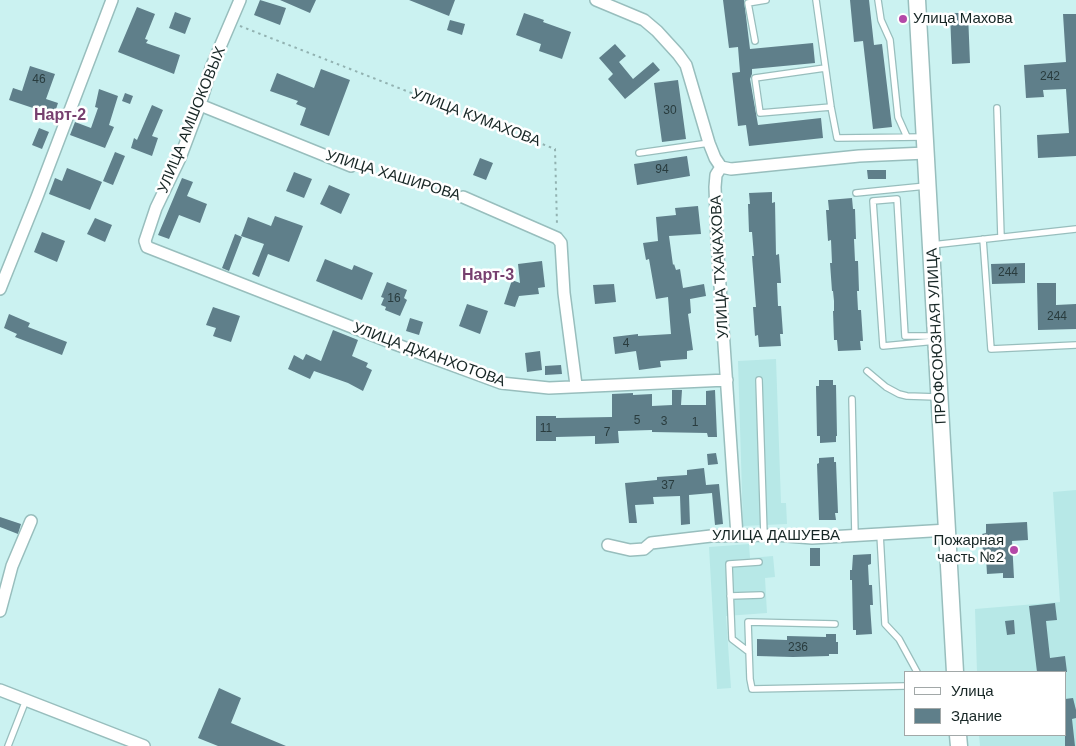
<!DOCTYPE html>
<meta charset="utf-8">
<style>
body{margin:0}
#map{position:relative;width:1076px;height:746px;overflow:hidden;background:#cbf2f1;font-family:Arial,sans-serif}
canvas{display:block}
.legend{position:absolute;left:904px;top:671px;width:162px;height:65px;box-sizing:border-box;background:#fff;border:1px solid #a2a8a8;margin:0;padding:6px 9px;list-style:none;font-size:15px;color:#172625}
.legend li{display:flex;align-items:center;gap:10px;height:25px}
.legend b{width:25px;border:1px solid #a2a8a8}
</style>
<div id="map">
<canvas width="1076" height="746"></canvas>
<ul class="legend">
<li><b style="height:6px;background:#fff"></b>Улица</li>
<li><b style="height:14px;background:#5f7f8a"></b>Здание</li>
</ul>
</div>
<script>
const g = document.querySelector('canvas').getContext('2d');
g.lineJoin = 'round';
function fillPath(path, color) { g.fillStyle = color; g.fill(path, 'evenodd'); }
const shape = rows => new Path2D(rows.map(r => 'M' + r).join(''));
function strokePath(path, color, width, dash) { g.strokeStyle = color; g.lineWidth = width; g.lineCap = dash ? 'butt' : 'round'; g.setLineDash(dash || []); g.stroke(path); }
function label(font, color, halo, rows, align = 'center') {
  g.font = font + ' Arial,sans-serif'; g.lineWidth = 5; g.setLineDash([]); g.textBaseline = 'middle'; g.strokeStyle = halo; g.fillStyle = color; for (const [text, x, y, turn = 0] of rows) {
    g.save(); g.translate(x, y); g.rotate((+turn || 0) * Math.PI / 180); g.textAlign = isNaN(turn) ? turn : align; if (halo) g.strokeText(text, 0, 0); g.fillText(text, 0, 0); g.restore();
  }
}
fillPath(shape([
 [776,359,781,503,786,503,787,524,743,526,738,361],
 [1076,490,1076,746,980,746,979,735,1065,735,1065,672,977,672,975,609,1060,602,1053,492],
 [749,544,750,558,773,556,775,577,765,578,767,613,726,616,731,688,717,689,709,547]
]), '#b7e8e7');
fillPath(shape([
 [260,0,286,8,280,25,254,15],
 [280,0,316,0,310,13],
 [409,0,455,0,449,16],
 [723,0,744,0,750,49,813,43,815,63,752,69,752,74,750,79,758,125,821,118,823,138,749,146,746,125,738,126,732,73,740,72,738,47,729,48],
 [850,0,869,0,874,45,882,44,892,127,873,129,863,41,854,42],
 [137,7,155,14,145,39,148,40,146,43,180,55,174,74,118,52],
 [175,12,191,18,185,34,169,28],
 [524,13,544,20,543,22,571,32,562,59,539,51,541,44,516,35],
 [950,13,968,13,970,63,952,64],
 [1063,14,1076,14,1076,156,1038,158,1037,135,1069,133,1066,89,1043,90,1044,97,1026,98,1024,65,1066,62],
 [450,20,465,24,462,35,447,30],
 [615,44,626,56,619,62,633,79,653,62,660,70,625,99,608,79,613,74,599,58],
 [30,66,55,74,46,99,58,103,54,115,9,100,13,88,22,91],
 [321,69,350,80,329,136,300,125,306,108,296,104,298,101,270,91,277,73,314,88],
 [678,80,686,139,662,142,654,83],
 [99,89,118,96,109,125,114,127,105,148,70,135,75,122,91,128,98,108,95,107],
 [125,93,133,96,130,104,122,101],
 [152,105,163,110,152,136,158,138,152,156,131,148,134,138,137,140],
 [39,128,49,132,42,149,32,145],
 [115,152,125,156,113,185,103,181],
 [687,156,690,176,637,185,634,164],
 [480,158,493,163,486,180,473,175],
 [67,168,102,182,90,210,49,194,55,178,62,181],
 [867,170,886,170,886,179,868,179],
 [294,172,312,179,304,198,286,191],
 [182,178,193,182,187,196,207,204,200,223,179,215,169,239,158,235],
 [329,185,350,194,341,214,320,204],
 [772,192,772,203,775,202,776,255,779,254,781,283,777,283,778,306,781,306,783,334,780,334,781,346,759,347,758,335,755,336,753,307,756,307,752,256,754,256,752,232,749,232,748,204,750,204,749,193],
 [852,198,853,209,855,209,856,239,854,239,855,261,858,261,859,291,857,291,858,310,861,310,863,341,860,341,861,350,838,351,837,340,834,340,833,311,834,311,834,301,833,291,832,291,830,263,832,263,831,240,828,241,826,210,829,210,828,200],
 [698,206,701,234,669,236,673,265,674,264,676,270,680,269,683,288,704,284,706,296,690,299,691,313,688,314,693,350,687,351,687,359,660,361,661,367,639,370,636,351,615,354,613,337,638,334,638,336,671,334,668,297,656,299,649,259,646,260,643,243,658,241,656,217,676,215,675,208],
 [275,216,303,226,289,262,268,254,259,277,252,274,264,244,241,236,248,217,271,226],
 [95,218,112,225,105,242,87,234],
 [42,232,65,241,57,262,34,252],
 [235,234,242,237,229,271,222,268],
 [325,259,352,270,354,265,373,273,362,300,316,281],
 [542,261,545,287,538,288,539,294,519,296,515,307,504,304,512,280,520,283,518,264],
 [1025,263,1025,283,992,284,991,264],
 [387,282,407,290,404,298,407,300,400,316,385,310,386,307,381,305,384,298,381,297],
 [1037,283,1056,283,1056,305,1076,304,1076,329,1038,330],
 [614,284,616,302,595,304,593,285],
 [467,304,488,311,480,334,459,326],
 [213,307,240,316,231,342,213,336,216,328,206,325],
 [9,314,30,323,28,327,67,342,62,355,15,337,17,334,4,328],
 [410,318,423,322,419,335,406,331],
 [333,330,358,340,352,356,368,363,366,367,372,370,363,391,348,383,314,371,310,379,288,369,294,355,303,360,306,354,321,361],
 [540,351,542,370,527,372,525,353],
 [561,365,562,374,545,375,545,366],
 [819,380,833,380,833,385,836,385,837,436,836,436,836,442,820,443,820,436,817,436,816,386,819,386],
 [672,390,682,390,681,405,706,405,706,391,715,390,717,437,708,437,707,433,652,432,652,430,618,431,619,443,595,444,595,436,556,437,556,441,536,441,536,416,556,416,556,418,612,417,612,394,633,393,633,395,652,394,652,406,672,405],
 [716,453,718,464,708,465,707,454],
 [834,457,834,462,836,462,838,513,835,513,836,520,819,520,817,464,819,463,819,458],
 [704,468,706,485,719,484,723,524,715,525,712,493,689,495,690,524,681,525,680,496,653,497,654,504,635,505,637,523,629,523,625,483,657,480,657,477,687,475,687,470],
 [0,517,21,524,18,534,0,527],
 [1027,522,1028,540,1012,541,1014,578,1003,578,1003,573,987,574,986,557,983,557,982,534,986,533,986,524],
 [810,548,820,548,820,566,810,566],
 [871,554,871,564,868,565,869,585,872,585,873,605,870,605,872,634,856,635,856,630,853,630,852,580,850,580,850,570,852,570,853,555],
 [1055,603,1057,620,1046,621,1050,658,1065,656,1067,672,1037,672,1029,606],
 [1014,620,1015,634,1007,635,1005,621],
 [826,634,836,634,836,642,838,642,838,654,829,654,829,656,793,657,757,656,757,639,787,640,787,636,826,637],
 [219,688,241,698,231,723,286,746,218,746,198,738],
 [1073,698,1076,710,1076,718,1072,719,1075,746,1065,746,1065,699]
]), '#5f7f8a');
const lane = shape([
 [816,0,831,107,837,138,923,137],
 [878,0,881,20,890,40,898,117,907,137],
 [755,41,748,3,766,0],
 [825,68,755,78,760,113,831,107],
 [997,108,1001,237],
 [639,153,709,143],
 [856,193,926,186],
 [983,239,991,349,1076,345],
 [932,245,1076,229],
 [934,336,905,336,897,199,873,201,883,346,936,341],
 [867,371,886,387,899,394,907,396,937,397],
 [759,380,764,535],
 [852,399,855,535],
 [880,534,885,624,899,639,917,672],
 [730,596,761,595],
 [835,624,748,622,750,679,752,689,905,686],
 [749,652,732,639,729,564,759,562],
 [8,746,26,700]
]);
const street = shape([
 [240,0,211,68,200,105,180,158,156,208,145,241,147,247,395,344,501,383,549,388,727,380],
 [596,0,644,20,657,31,678,54,686,65,709,143,715,158,721,167],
 [200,105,351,166],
 [721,167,716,175,715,187,717,241,737,536],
 [721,167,731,169,859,156,926,153],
 [463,197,557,238,561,243,564,293,576,385],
 [0,289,37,197,112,0],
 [608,545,630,550,644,549,651,543,711,536,775,535,812,538,948,530],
 [0,611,12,566,31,521],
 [0,690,144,746]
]);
const secondary = shape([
 [917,0,955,672],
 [958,735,959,746]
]);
strokePath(lane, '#98bebd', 8);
strokePath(street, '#98bebd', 14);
strokePath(secondary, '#98bebd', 19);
strokePath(shape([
 [240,26,555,149,557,225],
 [360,168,452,194]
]), '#92b2b1', 2, [2.5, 4]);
strokePath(lane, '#fff', 5.5);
strokePath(street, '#fff', 11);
strokePath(secondary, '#fff', 16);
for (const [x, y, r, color] of [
 [903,19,5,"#b448a8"],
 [1014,550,5,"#b448a8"]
]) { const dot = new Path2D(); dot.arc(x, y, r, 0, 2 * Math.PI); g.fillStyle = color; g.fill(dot); strokePath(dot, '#fff', 2); }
label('12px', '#293c3e', null, [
 ["242",1050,77],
 ["46",39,80],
 ["30",670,111],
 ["94",662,170],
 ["244",1008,273],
 ["16",394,299],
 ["244",1057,317],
 ["4",626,344],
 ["5",637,421],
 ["3",664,422],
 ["1",695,423],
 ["11",546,429],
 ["7",607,433],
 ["37",668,486],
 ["236",798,648]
]);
label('15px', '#172625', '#fff', [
 ["Улица Махова",913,19],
 ["Пожарная",1004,541,"right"],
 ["часть №2",1004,558,"right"]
], 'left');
label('15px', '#172625', '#fff', [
 ["УЛИЦА КУМАХОВА",476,118,21],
 ["УЛИЦА АМШОКОВЫХ",192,120,-68],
 ["УЛИЦА ХАШИРОВА",393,176,17],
 ["УЛИЦА ТХАКАХОВА",720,267,-93],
 ["ПРОФСОЮЗНАЯ УЛИЦА",937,336,-93],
 ["УЛИЦА ДЖАНХОТОВА",429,355,20],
 ["УЛИЦА ДАШУЕВА",776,536]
]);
label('bold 16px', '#77406f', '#fff', [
 ["Нарт-2",60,116],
 ["Нарт-3",488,276]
]);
</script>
